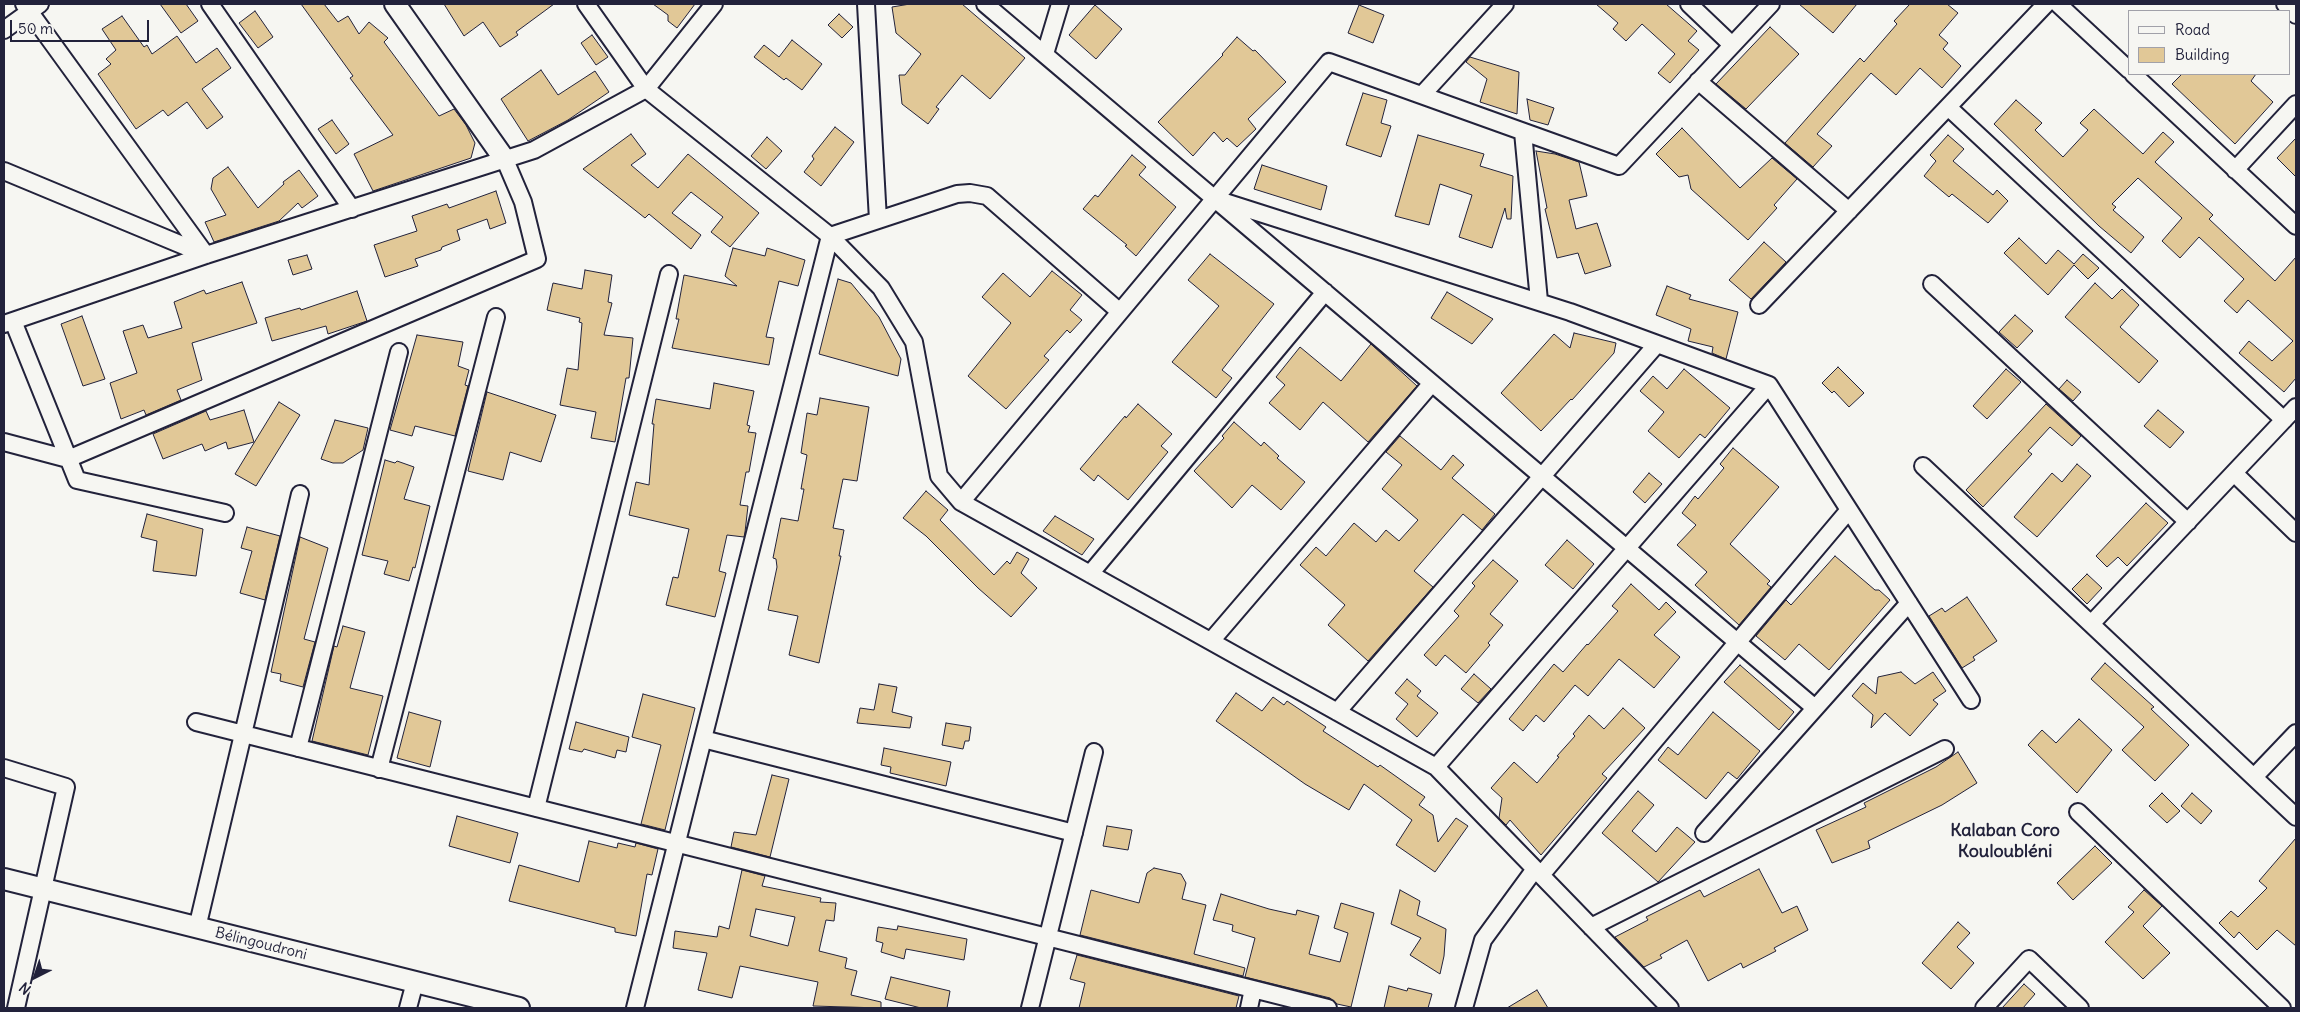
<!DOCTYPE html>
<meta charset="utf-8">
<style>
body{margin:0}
#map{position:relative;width:2300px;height:1012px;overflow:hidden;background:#f6f6f2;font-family:Delius,sans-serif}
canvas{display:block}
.frame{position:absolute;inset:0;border:5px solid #22223b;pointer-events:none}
.legend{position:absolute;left:2128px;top:10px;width:162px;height:65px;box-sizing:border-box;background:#f6f6f2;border:1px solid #a1a1a9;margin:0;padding:6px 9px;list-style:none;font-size:15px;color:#22223b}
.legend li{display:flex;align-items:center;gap:10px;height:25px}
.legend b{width:25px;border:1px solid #a1a1a9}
.north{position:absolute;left:10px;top:952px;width:50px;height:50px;-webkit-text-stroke:4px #f6f6f2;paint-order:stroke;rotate:221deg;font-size:14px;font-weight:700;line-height:20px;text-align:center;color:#22223b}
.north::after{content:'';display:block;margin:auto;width:18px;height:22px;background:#22223b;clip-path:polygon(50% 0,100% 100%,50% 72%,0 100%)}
.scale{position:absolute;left:10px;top:20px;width:139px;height:22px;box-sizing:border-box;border:2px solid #22223b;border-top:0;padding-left:6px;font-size:15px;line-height:18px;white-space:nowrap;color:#22223b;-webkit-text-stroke:4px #f6f6f2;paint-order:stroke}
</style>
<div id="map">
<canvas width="2300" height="1012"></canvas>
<div class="frame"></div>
<ul class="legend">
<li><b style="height:6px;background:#f6f6f2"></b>Road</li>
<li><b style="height:14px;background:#e1c897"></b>Building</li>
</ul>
<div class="north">N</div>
<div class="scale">50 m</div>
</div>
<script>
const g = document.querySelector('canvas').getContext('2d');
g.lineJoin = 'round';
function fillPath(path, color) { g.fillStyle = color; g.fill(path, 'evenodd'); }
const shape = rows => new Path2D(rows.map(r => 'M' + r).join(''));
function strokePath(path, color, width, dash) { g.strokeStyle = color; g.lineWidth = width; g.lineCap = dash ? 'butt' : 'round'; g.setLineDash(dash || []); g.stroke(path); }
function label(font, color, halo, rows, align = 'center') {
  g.font = font + ' Delius,sans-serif'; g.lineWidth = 4; g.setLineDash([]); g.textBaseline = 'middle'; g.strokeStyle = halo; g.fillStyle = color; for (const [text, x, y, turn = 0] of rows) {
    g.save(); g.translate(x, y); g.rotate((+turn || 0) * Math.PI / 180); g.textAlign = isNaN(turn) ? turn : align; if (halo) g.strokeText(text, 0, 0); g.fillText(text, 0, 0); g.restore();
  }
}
const building = shape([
 [160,4,186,4,198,21,181,33,160,4],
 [301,4,324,4,338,22,348,16,359,34,369,22,388,38,384,42,439,116,454,109,466,125,475,143,471,158,373,191,354,154,393,135,350,78,353,76,301,4],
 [444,4,554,4,516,32,518,35,500,47,483,22,464,36,444,4],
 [653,4,695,4,677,28,668,21,668,15,653,4],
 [910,4,962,4,1025,58,990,99,962,75,936,107,939,109,928,124,902,104,899,75,905,75,921,54,896,33,892,7,910,4],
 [1596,4,1666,4,1697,31,1688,41,1699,50,1670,83,1658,73,1675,54,1642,24,1626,41,1613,29,1618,23,1596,4],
 [1799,4,1857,4,1833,33,1799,4],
 [1910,4,1947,4,1958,13,1939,35,1948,43,1943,49,1961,66,1942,88,1920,68,1896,95,1871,73,1817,134,1832,146,1813,167,1785,143,1860,58,1864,62,1897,24,1894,21,1910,4],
 [1095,5,1122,29,1096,59,1069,35,1095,5],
 [1359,5,1384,15,1373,43,1348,33,1359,5],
 [255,11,273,37,258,48,239,23,255,11],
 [839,14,853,27,842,38,828,25,839,14],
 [122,16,144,47,147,45,152,54,177,36,196,63,217,48,231,68,202,89,223,117,207,129,187,102,168,116,163,110,136,129,98,74,111,64,106,59,116,50,102,29,122,16],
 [1770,27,1799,54,1746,109,1716,84,1770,27],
 [592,35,608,57,596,65,581,43,592,35],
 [1237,37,1253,51,1255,50,1286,82,1248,119,1256,129,1237,147,1227,138,1223,142,1214,132,1193,156,1158,122,1223,55,1222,54,1237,37],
 [792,40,822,64,802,90,786,78,784,80,754,57,764,45,779,57,792,40],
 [1470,57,1519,72,1517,114,1480,102,1487,79,1466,62,1470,57],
 [541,70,558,95,595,71,609,92,568,120,528,141,501,99,541,70],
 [2182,74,2256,74,2251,81,2273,102,2235,144,2172,84,2182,74],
 [1363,93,1387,100,1381,123,1391,126,1381,157,1346,145,1363,93],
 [1527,99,1554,108,1548,125,1530,120,1527,99],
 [2016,100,2042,123,2035,130,2063,157,2088,130,2080,123,2094,109,2143,154,2163,132,2174,142,2155,162,2213,215,2209,219,2275,281,2296,257,2296,378,2284,392,2239,353,2249,341,2272,361,2293,341,2248,300,2237,313,2224,301,2244,279,2199,237,2180,258,2162,241,2182,218,2138,178,2112,204,2116,207,2113,210,2144,237,2131,253,2099,226,1994,124,2016,100],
 [332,120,349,144,336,154,318,129,332,120],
 [835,127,854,142,821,186,804,172,814,159,812,156,835,127],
 [1682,128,1740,188,1772,158,1797,179,1774,205,1777,208,1748,240,1691,189,1688,175,1679,177,1656,154,1682,128],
 [631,134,646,154,631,165,658,188,688,154,759,213,730,247,711,232,723,217,691,192,672,213,701,235,691,249,649,214,645,218,583,169,631,134],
 [1418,135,1484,154,1480,166,1513,176,1511,219,1507,219,1505,208,1492,248,1459,237,1472,195,1440,184,1429,225,1395,216,1418,135],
 [1948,135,1964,149,1953,161,1993,195,1997,190,2008,201,1988,223,1952,194,1949,197,1924,176,1936,161,1930,155,1948,135],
 [767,137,782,151,766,169,751,156,767,137],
 [2296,138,2296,177,2277,158,2296,138],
 [1536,151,1555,154,1579,162,1587,196,1569,200,1576,229,1597,223,1611,266,1585,274,1578,253,1557,258,1545,209,1547,208,1536,151],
 [1132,155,1146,167,1139,175,1176,207,1136,256,1125,246,1127,245,1083,209,1095,195,1098,197,1132,155],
 [1262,165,1327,186,1321,210,1254,189,1262,165],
 [228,167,258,208,284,184,283,182,299,170,318,196,302,208,298,203,279,221,214,242,205,222,226,215,211,189,213,178,228,167],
 [496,191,506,223,490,229,487,219,457,230,460,240,442,247,441,250,415,259,418,266,385,277,374,245,417,231,412,216,447,204,449,208,496,191],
 [2019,238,2046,264,2058,250,2074,264,2083,254,2099,268,2088,279,2074,265,2048,295,2004,253,2019,238],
 [1764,242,1786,262,1751,299,1729,280,1764,242],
 [733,248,765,256,767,248,805,260,798,286,779,281,766,337,774,338,769,365,672,348,679,319,676,319,684,275,737,286,725,276,733,248],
 [1210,254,1274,304,1222,370,1232,378,1216,398,1172,362,1219,306,1188,280,1210,254],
 [307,255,312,269,293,275,288,260,307,255],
 [585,270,612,275,608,302,612,303,604,335,633,338,629,378,626,378,615,442,591,438,596,412,560,405,567,368,578,370,582,323,579,322,580,318,547,310,553,283,582,289,585,270],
 [1052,271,1082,295,1070,310,1082,320,1070,333,1067,330,1044,356,1049,360,1006,409,968,376,1011,323,982,297,1003,273,1030,297,1052,271],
 [838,279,851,283,879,317,901,359,898,376,819,354,838,279],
 [242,282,257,323,192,343,202,380,177,390,181,400,146,415,144,410,121,419,110,383,137,373,123,331,143,325,148,338,182,328,174,302,204,290,206,294,242,282],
 [2095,283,2112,299,2122,289,2139,305,2120,327,2158,361,2139,383,2065,317,2095,283],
 [1667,286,1691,295,1689,299,1738,312,1726,359,1712,353,1713,347,1688,341,1691,329,1656,315,1667,286],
 [357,291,367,321,328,334,326,326,272,341,265,318,300,308,301,310,357,291],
 [1447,292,1493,319,1472,344,1431,318,1447,292],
 [2015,315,2033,331,2017,348,1999,332,2015,315],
 [82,316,105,379,83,386,61,324,82,316],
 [1574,333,1616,343,1614,353,1572,400,1571,399,1541,431,1501,393,1554,334,1570,348,1574,333],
 [417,335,463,342,458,366,469,370,465,385,468,386,455,436,415,426,412,436,390,430,417,335],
 [1371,344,1417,386,1368,442,1323,402,1300,430,1269,403,1285,385,1276,377,1300,347,1341,381,1371,344],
 [1838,367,1864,393,1849,407,1834,391,1832,393,1822,383,1838,367],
 [1684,369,1730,408,1705,438,1700,434,1679,458,1648,431,1664,412,1640,391,1653,376,1667,389,1684,369],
 [2006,369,2021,382,1987,419,1973,406,2006,369],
 [2067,380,2081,392,2073,401,2059,389,2067,380],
 [714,383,754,391,747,425,750,426,748,432,756,433,749,472,746,472,740,505,748,506,745,532,744,537,727,535,719,571,726,573,715,617,666,605,673,577,678,578,689,529,629,515,636,482,649,485,654,424,652,424,656,399,710,409,714,383],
 [487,392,556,415,541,462,510,452,503,480,468,471,487,392],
 [820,398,869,407,857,481,843,479,833,528,844,530,839,556,841,556,819,663,789,655,798,616,768,610,777,567,776,559,773,558,781,518,798,521,804,489,801,489,807,455,801,453,807,413,817,415,820,398],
 [279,402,300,415,256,486,235,474,279,402],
 [1138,404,1172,434,1161,446,1168,452,1128,500,1098,475,1094,481,1080,469,1125,416,1126,418,1138,404],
 [2046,404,2081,436,2072,446,2050,427,2028,451,2032,454,1983,507,1966,490,2046,404],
 [244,410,254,442,228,449,226,442,205,451,202,444,163,459,153,434,206,411,210,420,244,410],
 [2158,410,2184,432,2170,448,2144,426,2158,410],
 [335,420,368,428,363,450,343,463,333,463,321,459,335,420],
 [1234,422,1261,446,1264,442,1279,456,1277,458,1305,482,1281,510,1252,485,1232,508,1194,471,1224,438,1222,436,1234,422],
 [1400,436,1441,470,1453,455,1464,465,1452,478,1495,514,1482,530,1463,514,1414,571,1433,587,1368,661,1328,625,1345,605,1300,565,1316,547,1326,556,1354,523,1376,542,1386,530,1399,541,1418,520,1382,489,1402,465,1386,452,1400,436],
 [1733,448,1779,487,1730,544,1770,581,1767,584,1771,587,1739,625,1695,585,1707,572,1677,545,1696,525,1682,513,1695,496,1698,499,1724,468,1720,464,1733,448],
 [385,460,395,463,397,461,414,467,404,499,430,506,415,568,413,567,409,581,384,574,388,561,362,555,385,460],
 [2077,464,2091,476,2037,537,2014,517,2052,473,2062,482,2077,464],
 [1649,473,1662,484,1645,503,1633,492,1649,473],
 [926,491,948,510,940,520,994,575,1007,561,1010,564,1017,552,1029,559,1021,573,1037,588,1011,617,978,588,926,536,903,518,926,491],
 [2146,503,2168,523,2127,566,2118,557,2107,567,2096,556,2146,503],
 [147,514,203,529,196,576,153,571,157,541,141,537,147,514],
 [1055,516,1094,539,1082,555,1043,531,1055,516],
 [247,527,280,536,265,600,240,593,252,551,241,548,247,527],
 [300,537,328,548,304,639,315,642,303,687,280,681,281,674,271,672,300,537],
 [1567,540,1594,564,1573,589,1545,565,1567,540],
 [1835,556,1875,590,1879,590,1890,600,1829,670,1799,644,1785,660,1756,636,1786,600,1791,605,1835,556],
 [1493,560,1518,581,1490,614,1503,625,1488,643,1490,645,1466,673,1445,655,1436,666,1424,655,1459,616,1454,611,1475,586,1472,583,1493,560],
 [2087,574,2102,588,2087,604,2072,589,2087,574],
 [1631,584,1659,610,1666,602,1676,612,1654,635,1680,657,1654,688,1619,659,1588,696,1575,685,1544,722,1536,715,1523,731,1509,719,1554,664,1563,672,1587,644,1588,645,1618,611,1612,606,1631,584],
 [1967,597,1997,641,1973,657,1975,660,1962,668,1929,616,1942,608,1945,612,1967,597],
 [343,626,365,632,350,688,383,696,368,755,312,741,334,646,337,647,343,626],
 [2105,663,2154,707,2151,709,2189,745,2155,781,2122,750,2144,727,2091,679,2105,663],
 [1740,665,1794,712,1779,730,1724,682,1740,665],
 [1901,672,1915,684,1933,672,1946,691,1933,700,1938,704,1910,736,1885,713,1871,728,1873,715,1852,696,1863,683,1876,694,1878,677,1901,672],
 [1474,674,1491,689,1478,703,1461,689,1474,674],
 [1407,679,1421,691,1417,696,1438,713,1417,737,1396,719,1408,704,1395,693,1407,679],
 [879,684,897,687,892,712,912,717,910,728,857,723,860,708,874,710,879,684],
 [1236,693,1262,711,1273,697,1284,705,1287,701,1326,727,1323,731,1378,767,1380,765,1425,797,1419,805,1433,815,1438,842,1456,818,1468,826,1435,872,1396,845,1412,820,1364,784,1349,810,1305,784,1216,721,1236,693],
 [643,694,695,708,665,830,641,824,661,745,632,737,643,694],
 [1623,708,1645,728,1602,774,1607,778,1541,855,1510,820,1506,825,1499,818,1502,798,1491,788,1514,762,1537,783,1559,757,1557,756,1575,736,1573,734,1589,715,1604,729,1623,708],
 [409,712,441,721,430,767,397,758,409,712],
 [1713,712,1760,751,1737,779,1728,772,1706,799,1658,760,1668,747,1678,755,1713,712],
 [2079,719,2112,750,2077,793,2028,745,2042,730,2056,743,2079,719],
 [576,722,629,737,626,752,617,750,615,758,584,749,582,752,569,749,576,722],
 [946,723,971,727,969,741,965,741,963,749,942,745,946,723],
 [884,748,951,762,946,786,890,773,891,767,881,765,884,748],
 [1958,752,1977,783,1942,805,1868,841,1870,848,1832,863,1816,830,1866,807,1864,803,1936,767,1958,752],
 [772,775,789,779,770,857,731,847,734,832,756,835,772,775],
 [1638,791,1654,805,1632,831,1656,852,1677,827,1695,842,1658,882,1602,833,1638,791],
 [2162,793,2180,811,2167,823,2149,806,2162,793],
 [2192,793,2212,811,2201,824,2181,806,2192,793],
 [457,816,518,833,510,863,449,846,457,816],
 [1107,826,1132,830,1128,850,1103,846,1107,826],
 [2296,838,2296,946,2277,930,2257,950,2239,932,2234,938,2219,923,2231,911,2238,917,2267,888,2259,881,2296,838],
 [589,841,617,848,618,843,635,847,636,843,658,849,652,875,647,874,636,936,615,932,615,928,509,901,519,865,579,882,589,841],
 [2095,846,2112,863,2073,900,2057,883,2095,846],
 [1154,868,1181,874,1186,883,1182,899,1206,905,1194,954,1245,968,1243,976,1080,935,1091,890,1139,903,1147,873,1154,868],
 [1759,869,1782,913,1797,906,1808,930,1774,948,1776,951,1743,968,1741,963,1708,981,1687,940,1660,955,1662,958,1644,967,1615,937,1648,920,1646,917,1700,890,1704,897,1759,869],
 [742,870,765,876,762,886,821,898,820,902,836,903,834,921,826,920,819,951,847,958,845,968,857,971,851,995,881,1002,881,1008,813,1006,818,982,740,966,732,998,698,990,707,953,673,948,675,931,717,937,719,926,729,929,742,870],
 [756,909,795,917,788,946,750,936,756,909],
 [1400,890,1420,901,1417,915,1446,929,1444,956,1440,974,1410,955,1421,938,1391,924,1400,890],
 [2144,890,2162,906,2143,926,2170,953,2143,979,2105,942,2134,912,2128,907,2144,890],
 [1221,894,1269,909,1296,915,1297,910,1319,916,1309,954,1340,962,1348,933,1334,928,1341,903,1374,913,1351,1007,1337,1004,1330,998,1245,977,1255,938,1232,931,1233,925,1213,920,1221,894],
 [1958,922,1970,933,1957,947,1974,963,1951,989,1922,963,1958,922],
 [898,926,967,939,964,960,906,949,904,959,881,952,883,943,876,941,878,927,897,930,898,926],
 [1077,955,1239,996,1236,1008,1079,1008,1085,983,1070,979,1077,955],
 [891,977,950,991,947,1008,921,1008,885,999,891,977],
 [2024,984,2035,994,2023,1008,2002,1008,2024,984],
 [1389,986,1407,991,1408,988,1432,994,1428,1008,1384,1008,1389,986],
 [1537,990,1548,1008,1507,1008,1537,990]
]);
fillPath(building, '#e1c897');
strokePath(building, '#22223b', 1);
const minor = shape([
 [24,4,206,255],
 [210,4,352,209],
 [586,4,646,89,830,236,881,288,914,342,939,476,961,502,1436,767,1670,1008],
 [866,4,878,220],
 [985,4,1815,708],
 [1689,4,1732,45],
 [2058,4,2129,70],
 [2285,4,2296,15],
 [4,30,40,4],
 [1045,54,1060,4],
 [2133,74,2296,226],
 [1698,81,1849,211],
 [1422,95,1505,4],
 [1948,107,2284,420],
 [1523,132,1539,301],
 [2235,170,2296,104],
 [4,171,206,255],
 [1222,201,1570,312,1769,385,1971,700],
 [830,236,957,194,970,193,987,196,1120,312],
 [1932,284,2188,522],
 [1759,305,2046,4],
 [13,321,77,480,225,513],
 [4,324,206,255,534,150,646,89,714,4],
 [4,442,68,459,537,259,523,202,505,160],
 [1923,466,2296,817],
 [2234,473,2296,533],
 [961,502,1329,62,1619,166,1771,4],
 [1090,574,1325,292],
 [2091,624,2296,407],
 [1211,641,1432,383],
 [1337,712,1657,344],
 [196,722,1328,1008],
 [703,739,1074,833],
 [298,748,399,352],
 [1436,767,1769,385],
 [4,768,66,787,16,1008],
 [379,769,496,317],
 [2254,777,2296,733],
 [536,808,669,274],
 [2078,812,2282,1008],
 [1704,833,1909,603],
 [1541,875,1849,510],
 [1591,927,1945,749],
 [197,928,300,494],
 [408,1008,415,982],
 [635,1008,830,236],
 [1030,1008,1094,752],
 [1249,1008,1253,989],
 [1464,1008,1483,940,1535,869],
 [1984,1008,2029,959,2080,1008]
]);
const tertiary = shape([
 [395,4,505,160],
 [4,879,519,1008]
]);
strokePath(minor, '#22223b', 20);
strokePath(tertiary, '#22223b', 24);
strokePath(minor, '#f6f6f2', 16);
strokePath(tertiary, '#f6f6f2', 20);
label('15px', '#22223b', '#f6f6f2', [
 ["Bélingoudroni",261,944,14]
]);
label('bold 18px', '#22223b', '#f6f6f2', [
 ["Kalaban Coro",2005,831],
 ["Kouloubléni",2005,852]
]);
</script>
